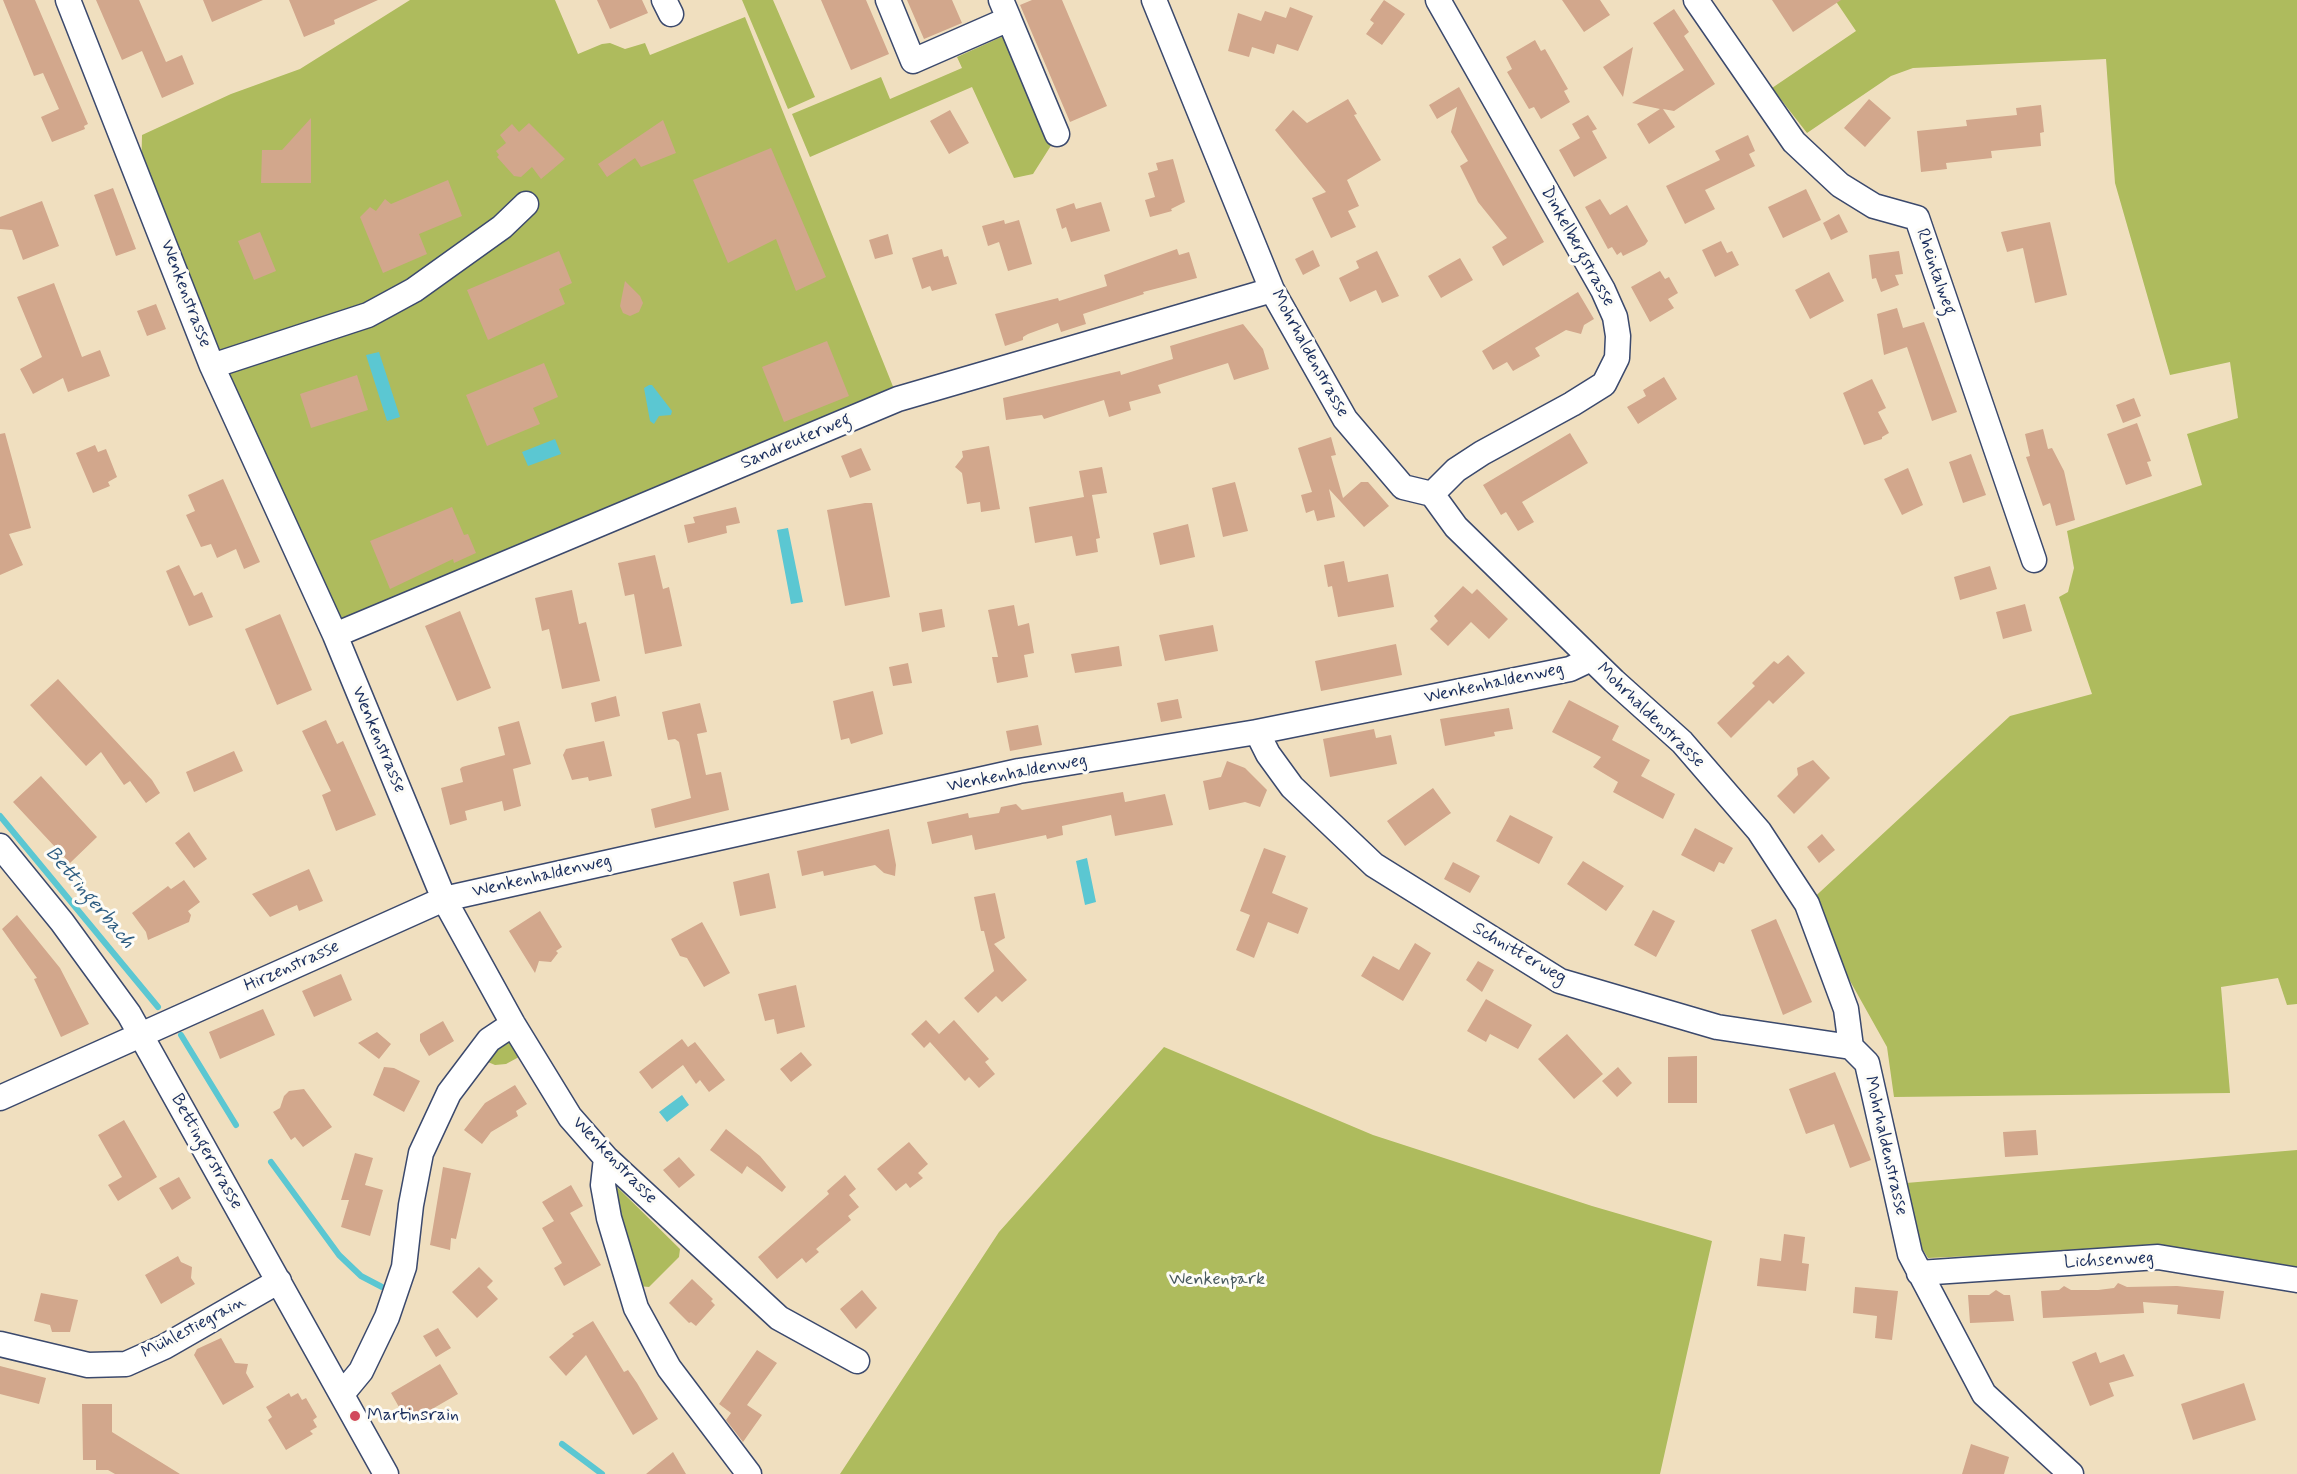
<!DOCTYPE html>
<meta charset="utf-8">
<style>
body{margin:0}
canvas{display:block;background:#f0dfbf}
</style>
<canvas width="2297" height="1474"></canvas>
<script>
const g = document.querySelector('canvas').getContext('2d');
g.lineJoin = 'round';
function fillPath(path, color) { g.fillStyle = color; g.fill(path, 'evenodd'); }
const shape = rows => new Path2D(rows.map(r => 'M' + r).join(''));
function strokePath(path, color, width, dash) { g.strokeStyle = color; g.lineWidth = width; g.lineCap = dash ? 'butt' : 'round'; g.setLineDash(dash || []); g.stroke(path); }
function label(font, color, halo, rows, align = 'center') {
  g.font = font + ' Mynerve,sans-serif'; g.lineWidth = 6; g.setLineDash([]); g.textBaseline = 'middle'; g.strokeStyle = halo; g.fillStyle = color; for (const [text, x, y, turn = 0] of rows) {
    g.save(); g.translate(x, y); g.rotate((+turn || 0) * Math.PI / 180); g.textAlign = isNaN(turn) ? turn : align; if (halo) g.strokeText(text, 0, 0); g.fillText(text, 0, 0); g.restore();
  }
}
fillPath(shape([
 [410,0,555,0,578,54,602,44,610,43,625,49,645,43,650,55,745,17,898,399,335,635,141,182,142,135,231,94,300,69],
 [742,0,773,0,815,97,788,109],
 [1835,0,2297,0,2297,1004,2287,1005,2278,978,2221,987,2230,1093,1894,1097,1887,1047,1807,904,2010,716,2092,694,2059,597,2068,592,2074,568,2067,531,2202,485,2187,434,2238,418,2230,362,2170,375,2115,183,2106,59,1913,68,1891,76,1807,133,1772,88,1856,31],
 [1008,34,1052,144,1033,174,1014,178,972,87,810,157,792,114,881,77,890,99,962,68,957,57],
 [513,1024,530,1051,506,1064,495,1065,476,1057],
 [1164,1047,1373,1135,1592,1206,1712,1241,1660,1474,840,1474,999,1232],
 [2297,1150,2297,1268,2123,1249,1928,1258,1920,1245,1906,1183],
 [613,1183,680,1249,679,1257,649,1287,639,1286,635,1283]
]), '#aebb5d');
fillPath(shape([
 [379,352,400,417,387,421,366,355],
 [649,385,652,385,672,411,671,415,659,416,654,424,650,421,644,388],
 [555,439,561,454,528,466,522,452],
 [788,528,803,602,791,604,777,530],
 [1087,858,1096,902,1085,905,1076,861],
 [682,1095,689,1105,667,1122,659,1112]
]), '#5bc7d2');
strokePath(shape([
 [0,816,158,1007],
 [181,1035,236,1125],
 [271,1162,339,1255,361,1276,382,1287],
 [562,1444,602,1474]
]), '#5bc7d2', 6);
fillPath(shape([
 [3,0,35,0,88,124,84,126,85,129,52,142,41,117,59,109,43,73,34,76],
 [96,0,139,0,166,62,182,55,194,84,162,98,142,51,122,60],
 [203,0,263,0,212,22],
 [289,0,378,0,334,20,335,24,304,37],
 [597,0,642,0,648,13,610,29],
 [821,0,866,0,889,54,851,70],
 [907,0,952,0,962,23,924,39],
 [1032,0,1062,0,1107,106,1070,122,1020,5],
 [1384,0,1405,14,1382,45,1366,34,1374,23,1370,20],
 [1562,0,1600,0,1610,15,1584,32],
 [1772,0,1841,0,1793,32],
 [1290,7,1313,16,1298,51,1277,44,1274,54,1252,47,1249,57,1228,51,1238,13,1261,21,1265,11,1286,18],
 [1674,9,1689,32,1684,36,1715,84,1674,111,1663,109,1675,127,1649,144,1637,124,1660,109,1632,103,1684,70,1653,23],
 [1535,40,1541,51,1545,49,1568,89,1564,91,1570,102,1541,119,1534,107,1529,109,1507,72,1512,69,1506,57],
 [1633,47,1623,97,1603,67],
 [1459,87,1544,242,1503,266,1492,247,1507,238,1478,202,1460,166,1468,161,1451,132,1457,107,1437,119,1429,105],
 [1348,99,1357,114,1354,115,1381,160,1347,180,1359,206,1348,211,1356,227,1331,238,1312,198,1326,192,1275,130,1293,110,1307,123],
 [1869,99,1891,118,1865,147,1844,128],
 [2041,105,2044,132,2040,133,2041,146,1991,151,1992,158,1946,163,1947,169,1921,172,1917,131,1967,126,1966,120,2017,115,2016,108],
 [950,110,969,143,949,154,930,121],
 [1588,115,1597,129,1592,131,1607,158,1574,177,1559,150,1580,138,1572,124],
 [311,118,311,183,261,183,262,150,282,150],
 [663,120,676,153,641,167,635,158,607,177,598,164],
 [529,123,565,159,541,179,532,167,521,177,514,176,497,157,499,155,496,151,506,143,500,135,512,124,519,132],
 [1748,135,1755,151,1749,154,1755,166,1705,190,1715,209,1685,224,1666,186,1720,160,1715,151],
 [771,148,826,277,796,291,776,239,728,263,693,180],
 [1173,159,1185,202,1171,209,1172,211,1150,217,1145,200,1155,197,1148,173,1158,170,1156,163],
 [448,180,462,216,419,234,427,254,383,273,360,217,370,207,376,211,385,199,391,204],
 [113,188,136,249,116,256,94,195],
 [1806,189,1821,220,1783,238,1768,207],
 [1600,199,1610,215,1627,205,1648,241,1645,245,1623,256,1621,252,1617,255,1612,247,1608,249,1585,207],
 [42,201,59,246,23,260,12,230,0,229,0,217],
 [1101,202,1110,231,1071,242,1066,227,1062,229,1056,209,1074,203,1076,209],
 [1839,214,1848,232,1831,240,1823,223],
 [1004,220,1005,224,1019,220,1032,264,1008,271,999,242,988,246,982,226],
 [2050,222,2067,295,2035,303,2023,248,2007,252,2001,232],
 [260,232,276,271,254,280,238,241],
 [888,234,893,254,875,259,869,240],
 [1721,241,1727,253,1732,251,1739,265,1715,277,1702,250],
 [942,249,944,257,948,256,957,284,932,291,930,286,922,289,912,258],
 [1177,249,1179,255,1189,252,1197,278,1143,292,1144,294,1083,314,1086,324,1061,332,1058,323,1028,334,1023,337,1023,340,1005,346,995,314,1058,298,1059,301,1107,286,1104,275],
 [1313,250,1320,266,1303,275,1295,259],
 [559,251,572,283,559,289,565,304,488,340,467,290],
 [1377,251,1399,296,1382,303,1376,290,1350,302,1339,278,1359,268,1356,261],
 [1899,251,1903,274,1895,275,1899,285,1881,292,1876,278,1872,279,1869,255],
 [1460,258,1473,280,1441,298,1428,276],
 [1660,271,1665,279,1669,277,1678,293,1668,299,1674,308,1650,322,1631,287],
 [1829,272,1844,301,1810,319,1795,290],
 [625,281,640,296,643,303,639,312,630,316,623,313,620,306],
 [54,283,82,357,100,350,110,376,68,392,63,378,33,394,20,369,42,357,17,297],
 [1578,292,1594,319,1584,325,1581,334,1566,330,1535,348,1540,356,1513,371,1507,362,1493,370,1482,351],
 [156,304,166,329,147,336,137,311],
 [1897,308,1903,328,1924,322,1957,412,1932,421,1907,347,1884,355,1877,314],
 [1243,324,1263,349,1269,369,1234,380,1228,363,1158,385,1161,393,1129,402,1131,410,1109,417,1104,400,1044,419,1042,415,1006,420,1003,398,1120,371,1121,375,1173,359,1170,346],
 [827,341,849,396,784,422,762,367],
 [544,363,558,397,533,408,540,424,487,446,466,395],
 [357,375,368,410,311,428,300,394],
 [1664,377,1677,399,1638,424,1627,407,1646,396,1643,390],
 [1872,379,1886,408,1878,412,1889,433,1882,437,1882,439,1864,445,1843,393],
 [2134,398,2141,416,2123,423,2116,405],
 [2137,423,2151,461,2147,462,2152,476,2126,485,2107,434],
 [2043,429,2048,449,2052,448,2064,471,2075,520,2056,526,2050,503,2043,506,2026,457,2030,456,2025,434],
 [5,433,31,528,9,534,23,565,0,575,0,434],
 [1570,433,1588,463,1522,502,1534,522,1518,531,1506,512,1501,515,1483,485],
 [1331,437,1336,455,1331,456,1343,498,1361,482,1368,482,1389,506,1364,527,1329,489,1335,517,1317,521,1314,510,1306,513,1301,495,1312,492,1298,448],
 [95,445,98,452,106,449,117,477,108,482,110,486,93,493,76,453],
 [989,446,1000,509,981,512,980,502,967,504,962,473,955,467,963,457,962,451],
 [861,448,871,470,850,478,841,456],
 [1971,454,1986,495,1963,503,1949,462],
 [1102,467,1107,493,1092,495,1100,538,1096,539,1098,552,1076,556,1072,536,1035,543,1029,507,1084,497,1079,471],
 [1908,468,1923,505,1902,515,1884,479],
 [223,479,260,562,244,569,236,549,217,558,211,544,201,547,186,515,195,511,188,495],
 [1235,482,1248,531,1223,537,1212,488],
 [865,503,872,503,890,597,845,606,827,510],
 [452,507,464,535,468,534,476,553,454,563,453,559,390,589,370,541],
 [736,507,740,523,726,526,727,533,688,543,684,525,695,523,693,517],
 [1188,524,1195,557,1160,565,1153,533],
 [655,555,663,589,669,587,682,646,645,654,634,594,625,596,618,563],
 [1344,561,1348,582,1388,574,1394,607,1338,617,1332,586,1328,587,1324,565],
 [179,565,194,596,202,592,213,617,189,626,166,571],
 [1990,566,1997,589,1960,600,1954,577],
 [1463,586,1472,594,1477,589,1508,619,1489,639,1471,622,1448,646,1430,629,1438,621,1434,616],
 [572,590,579,624,586,622,600,681,562,689,549,629,542,631,535,598],
 [2025,604,2032,631,2003,639,1996,612],
 [1014,605,1018,626,1029,623,1034,653,1024,655,1028,677,997,683,992,657,998,657,988,610],
 [942,609,945,627,922,632,919,613],
 [460,611,491,688,457,701,425,626],
 [280,614,312,690,277,705,245,629],
 [1213,625,1218,651,1165,661,1159,635],
 [1396,644,1402,675,1321,691,1315,661],
 [1119,646,1122,666,1075,673,1071,654],
 [1788,655,1805,673,1773,704,1769,700,1731,738,1717,723,1755,686,1752,683,1774,661,1778,664],
 [908,663,912,683,893,686,889,667],
 [58,679,152,780,160,793,146,803,130,781,124,785,101,752,86,766,30,705],
 [873,691,883,734,851,744,849,738,841,740,833,701],
 [616,696,620,716,595,722,591,703],
 [1178,699,1182,718,1161,722,1157,703],
 [1569,700,1619,726,1612,740,1650,760,1641,776,1675,794,1663,819,1613,792,1618,782,1593,767,1601,757,1552,732],
 [700,703,707,732,697,734,706,775,721,772,729,810,655,828,651,809,691,798,679,742,675,739,668,740,662,712],
 [1509,708,1513,729,1494,732,1495,736,1445,746,1440,719],
 [326,720,337,744,343,741,376,815,336,831,322,795,331,791,302,731],
 [519,721,531,764,513,769,521,806,504,811,502,801,465,811,467,820,450,825,441,788,463,782,460,769,462,767,505,755,498,727],
 [1038,725,1042,745,1010,751,1006,731],
 [1374,729,1376,738,1391,735,1397,764,1330,777,1323,739],
 [604,741,612,776,589,781,588,777,572,780,563,755,566,749],
 [234,751,243,771,194,792,186,772],
 [1813,760,1830,778,1794,814,1777,796,1798,775,1797,768],
 [1227,761,1245,768,1267,790,1260,807,1245,802,1209,810,1203,781,1221,777],
 [41,776,97,837,70,863,13,802],
 [1433,788,1451,813,1405,846,1387,821],
 [1123,792,1125,802,1165,794,1173,825,1115,836,1111,815,1062,826,1063,835,1047,839,1046,835,975,850,972,835,932,844,927,822,968,813,969,818,999,813,1001,807,1016,804,1022,810],
 [1510,815,1553,837,1539,864,1496,841],
 [1695,828,1733,848,1724,864,1719,862,1714,872,1681,855],
 [889,829,896,865,895,876,884,873,875,865,824,876,823,871,802,876,797,851],
 [189,832,207,859,194,868,175,843],
 [1822,834,1835,850,1819,863,1807,847],
 [1264,848,1286,856,1272,893,1308,908,1298,934,1268,922,1254,958,1236,950,1250,915,1240,911],
 [1583,861,1624,886,1606,911,1567,884],
 [1453,862,1480,876,1470,893,1444,879],
 [309,869,323,901,299,911,297,905,270,917,252,894],
 [769,873,776,908,740,916,733,882],
 [184,880,200,902,188,911,191,915,189,922,148,940,146,932,132,913,168,886,171,889],
 [995,893,1005,938,994,944,1027,980,1002,1002,996,996,978,1013,964,998,994,971,984,931,981,931,974,897],
 [1653,910,1675,921,1656,957,1634,945],
 [540,911,562,947,556,951,558,953,551,962,539,961,535,973,509,931],
 [17,915,60,968,89,1024,61,1037,34,979,37,978,2,929],
 [1776,919,1812,1002,1783,1015,1751,930],
 [702,922,730,973,704,987,687,958,680,956,671,939],
 [1415,943,1431,953,1403,1001,1361,976,1373,956,1399,970],
 [1478,961,1494,970,1482,992,1466,980],
 [341,974,352,1000,314,1017,302,991],
 [796,985,805,1027,777,1034,774,1019,765,1021,758,994],
 [1486,999,1532,1025,1518,1049,1490,1034,1486,1042,1467,1031],
 [263,1009,275,1035,220,1059,209,1032],
 [926,1020,939,1034,954,1020,989,1059,985,1062,995,1074,979,1088,969,1077,965,1081,930,1042,924,1048,911,1034],
 [443,1021,454,1041,429,1056,420,1041,420,1034],
 [377,1032,391,1044,379,1059,358,1043],
 [1567,1034,1603,1074,1574,1099,1538,1059],
 [682,1039,688,1047,695,1042,725,1080,709,1092,700,1080,696,1084,683,1065,652,1089,639,1072],
 [801,1052,812,1065,791,1082,780,1069],
 [1697,1056,1697,1103,1668,1103,1668,1057],
 [384,1067,394,1068,420,1081,404,1112,373,1095],
 [1618,1067,1632,1083,1617,1097,1602,1081],
 [1835,1072,1871,1160,1850,1168,1834,1124,1806,1134,1789,1089],
 [515,1085,527,1104,516,1111,518,1116,491,1132,482,1144,464,1130,485,1103],
 [304,1089,332,1127,303,1147,295,1137,291,1140,273,1112,280,1108,284,1096,289,1091],
 [124,1120,157,1177,118,1201,108,1185,122,1177,98,1135],
 [726,1129,760,1156,786,1187,782,1192,747,1166,742,1174,710,1150],
 [2036,1130,2038,1155,2005,1157,2003,1132],
 [909,1142,928,1164,918,1173,923,1178,910,1188,906,1183,896,1191,877,1169],
 [355,1153,373,1158,365,1185,383,1190,370,1236,341,1227,349,1200,341,1200],
 [679,1157,695,1175,679,1188,663,1170],
 [443,1167,471,1173,456,1239,451,1238,450,1250,430,1245],
 [845,1175,856,1189,849,1195,859,1207,848,1216,851,1220,816,1249,819,1252,806,1263,802,1258,777,1279,758,1257,829,1194,827,1191],
 [179,1177,191,1198,172,1210,159,1188],
 [571,1185,583,1206,570,1213,601,1265,564,1286,554,1268,562,1263,542,1228,554,1221,542,1202],
 [1784,1234,1805,1237,1802,1263,1809,1264,1806,1291,1757,1286,1760,1258,1781,1261],
 [178,1256,181,1262,192,1267,191,1278,195,1284,161,1304,145,1275],
 [479,1267,493,1281,487,1287,498,1299,477,1318,452,1292],
 [692,1279,713,1299,711,1301,715,1305,696,1326,691,1322,689,1323,669,1303],
 [2118,1283,2127,1287,2177,1286,2224,1291,2220,1319,2177,1314,2178,1305,2143,1302,2144,1313,2043,1318,2041,1291,2059,1290,2064,1286,2071,1290,2098,1290,2114,1288],
 [1855,1287,1898,1291,1892,1340,1875,1338,1877,1316,1853,1313],
 [862,1290,877,1308,856,1329,840,1309],
 [1996,1290,2004,1295,2010,1295,2014,1321,1970,1323,1968,1295,1989,1295],
 [41,1293,78,1300,70,1332,52,1332,50,1325,34,1321],
 [593,1321,624,1372,628,1370,637,1383,658,1419,633,1435,586,1355,566,1376,549,1357,574,1336,572,1334],
 [438,1328,451,1348,436,1357,423,1336],
 [221,1338,235,1363,248,1364,246,1373,254,1387,223,1405,194,1355,197,1349],
 [757,1350,777,1363,747,1405,762,1415,743,1442,726,1420,731,1413,719,1404],
 [2096,1352,2100,1363,2124,1354,2134,1376,2109,1383,2114,1396,2090,1406,2072,1362],
 [440,1364,458,1394,408,1423,391,1393],
 [0,1366,46,1378,39,1404,0,1394],
 [2244,1383,2256,1420,2193,1440,2181,1404],
 [289,1393,291,1397,298,1393,302,1400,306,1398,317,1417,313,1420,317,1427,310,1431,313,1434,286,1450,268,1420,272,1417,266,1407],
 [82,1404,112,1404,112,1432,180,1474,115,1474,108,1470,96,1470,96,1460,83,1460],
 [1971,1444,2009,1457,2004,1474,1962,1474],
 [673,1452,686,1474,646,1474]
]), '#d2a78c');
const minor = shape([
 [68,0,212,366,335,635,444,899,513,1024,570,1117,606,1158,779,1318,857,1361],
 [664,0,671,14],
 [888,0,913,61,1009,19,1001,0],
 [1154,0,1272,290,1345,419,1403,487,1432,494,1456,527,1614,681,1682,742,1759,831,1807,904,1846,1009,1851,1047,1867,1063,1910,1254,1984,1394,2071,1474],
 [1696,0,1794,142,1840,185,1874,206,1917,218,2034,560],
 [1009,19,1057,134],
 [212,366,368,315,414,290,502,227,526,204],
 [1432,494,1456,470,1482,453,1572,404,1604,384,1617,358,1618,336,1615,317,1603,290,1438,0],
 [335,635,898,399,1272,290],
 [1257,732,1268,754,1292,787,1374,865,1560,981,1717,1027,1851,1047],
 [0,846,62,922,129,1014,386,1474],
 [0,1098,444,899,1019,771,1257,732,1570,669,1591,659],
 [606,1158,603,1185,609,1218,636,1308,669,1368,749,1474],
 [1919,1273,2158,1257,2297,1280],
 [0,1344,88,1365,126,1364,164,1347,279,1281],
 [342,1394,361,1371,387,1317,404,1267,411,1205,421,1153,449,1093,489,1040,513,1024]
]);
strokePath(minor, '#3b496d', 27);
strokePath(minor, '#fff', 24);
for (const [x, y, r, color] of [
 [355,1416,6,"#d1495b"]
]) { const dot = new Path2D(); dot.arc(x, y, r, 0, 2 * Math.PI); g.fillStyle = color; g.fill(dot); strokePath(dot, '#fdfcf7', 2); }
label('18px', '#1b2f5e', '#fdfcf7', [
 ["Dinkelbergstrasse",1577,247,61],
 ["Rheintalweg",1935,272,71],
 ["Wenkenstrasse",185,294,69],
 ["Mohrhaldenstrasse",1309,354,61],
 ["Sandreuterweg",796,442,-23],
 ["Wenkenhaldenweg",1494,684,-12],
 ["Mohrhaldenstrasse",1650,716,44],
 ["Wenkenstrasse",378,740,67],
 ["Wenkenhaldenweg",1017,774,-11],
 ["Wenkenhaldenweg",542,877,-13],
 ["Schnitterweg",1519,954,30],
 ["Hirzenstrasse",292,967,-24],
 ["Mohrhaldenstrasse",1885,1146,77],
 ["Bettingerstrasse",206,1152,61],
 ["Wenkenstrasse",614,1161,46],
 ["Lichsenweg",2109,1261,-3],
 ["Mühlestiegrain",194,1328,-28]
]);
label('18px', '#47595e', '#fdfcf7', [
 ["Wenkenpark",1217,1280]
]);
label('18px', '#1b2f5e', '#fdfcf7', [
 ["Martinsrain",367,1416]
], 'left');
label('italic 20px', '#2e5d81', '#fdfcf7', [
 ["Bettingerbach",89,898,50]
]);
</script>
